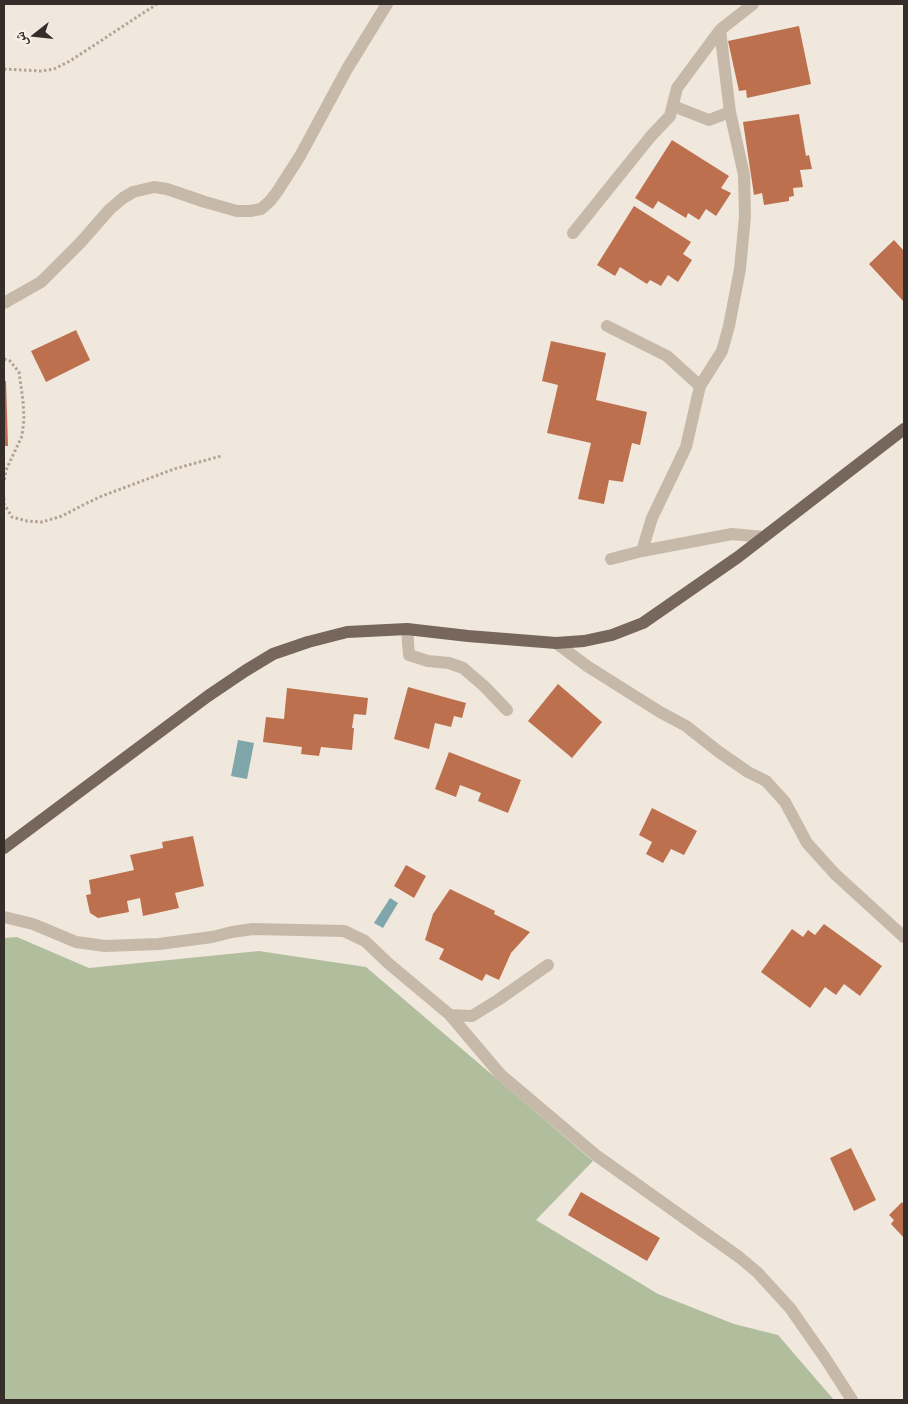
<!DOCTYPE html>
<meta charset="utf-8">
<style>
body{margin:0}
#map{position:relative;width:908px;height:1404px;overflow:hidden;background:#f0e8dd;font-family:"Public Sans","Noto Naskh Arabic",sans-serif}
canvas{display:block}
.frame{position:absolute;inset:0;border:5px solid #352d29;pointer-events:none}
.north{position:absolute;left:10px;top:10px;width:50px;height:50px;-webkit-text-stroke:4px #f8f2e9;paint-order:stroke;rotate:254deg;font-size:14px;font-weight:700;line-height:20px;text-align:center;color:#352d29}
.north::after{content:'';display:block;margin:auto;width:18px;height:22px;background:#352d29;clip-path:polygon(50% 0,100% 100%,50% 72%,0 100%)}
</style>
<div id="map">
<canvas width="908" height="1404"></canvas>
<div class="frame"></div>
<div class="north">ش</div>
</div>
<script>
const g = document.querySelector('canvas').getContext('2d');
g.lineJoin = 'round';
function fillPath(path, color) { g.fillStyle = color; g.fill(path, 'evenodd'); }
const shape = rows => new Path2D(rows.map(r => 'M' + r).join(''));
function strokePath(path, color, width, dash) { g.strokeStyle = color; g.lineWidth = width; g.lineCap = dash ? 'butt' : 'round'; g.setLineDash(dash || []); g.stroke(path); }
fillPath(shape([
 [17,937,89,968,259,951,366,967,593,1161,536,1220,658,1294,734,1324,778,1335,834,1400,4,1400,4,938]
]), '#b1be9e');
fillPath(shape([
 [238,740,254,743,247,779,231,776],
 [390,898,398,903,383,928,374,923]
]), '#7ea6ab');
fillPath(shape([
 [799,26,811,84,747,98,746,90,739,91,728,41],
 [799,114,806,156,809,155,812,169,800,170,803,187,793,188,794,196,789,197,789,201,764,205,762,193,754,195,743,122],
 [672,140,729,176,721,188,731,193,716,216,706,209,699,220,688,213,686,218,658,201,653,209,635,198],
 [634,206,691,242,683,254,692,260,678,282,668,275,661,286,650,280,647,284,620,267,615,276,597,265],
 [894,240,904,251,904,302,869,264],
 [76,330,90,360,46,382,31,351],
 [551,341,606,353,596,400,647,412,640,445,632,443,623,482,609,480,604,504,578,499,591,443,547,433,558,385,542,381],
 [4,381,6,381,8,446,4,446],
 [558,684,602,722,572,758,528,721],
 [408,687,466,703,462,718,454,716,451,727,435,723,429,749,394,739],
 [287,688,368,698,366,715,354,714,352,728,354,728,352,750,321,747,319,756,301,754,302,747,263,742,266,717,284,719],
 [449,752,521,780,508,813,478,801,481,793,460,785,456,797,435,789],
 [652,808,697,831,684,855,671,849,663,863,646,854,652,842,639,835],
 [193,836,204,886,175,893,179,908,143,916,140,898,127,901,129,912,98,918,90,913,86,895,91,894,89,880,134,870,130,855,163,848,162,842],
 [406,865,426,876,414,898,394,886],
 [450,889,495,911,494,914,530,932,511,953,499,980,486,974,482,981,439,959,444,949,425,940,433,914],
 [824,924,882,966,860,996,844,984,836,995,825,987,810,1008,761,972,792,929,803,937,808,930,815,935],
 [851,1148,876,1200,854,1211,830,1158],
 [581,1192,660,1238,647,1261,568,1215],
 [902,1202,904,1205,904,1238,891,1224,894,1220,889,1215]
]), '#bc704e');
strokePath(shape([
 [4,69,41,71,54,69,70,61,157,4],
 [4,359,10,361,19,372,23,401,24,419,22,436,6,470,4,482],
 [4,498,4,504,12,517,27,521,42,522,62,516,83,505,102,496,174,469,221,456]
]), '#b3a394', 3, [2.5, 2.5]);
strokePath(shape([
 [673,106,709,120,730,112],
 [573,233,651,136,670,116,677,88,720,30],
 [4,303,41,282,81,242,110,209,123,198,133,192,154,187,167,189,205,202,237,211,250,211,261,209,270,201,277,192,300,156,347,69,387,4],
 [607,326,667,356,700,386,686,447,652,518,642,551],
 [700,386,722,351,729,326,740,269,745,216,744,175,730,112,720,30,753,4],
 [611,559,642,551,732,534,764,537],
 [407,629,409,655,428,661,449,663,463,668,484,686,507,710],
 [556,643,587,666,660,712,686,726,719,752,748,772,766,781,785,802,807,843,835,874,904,937],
 [4,917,33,924,76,942,105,946,159,944,212,937,232,932,253,929,344,931,365,941,388,963,450,1015,500,1074,597,1156,739,1257,757,1272,790,1308,825,1358,852,1400],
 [450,1015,472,1016,498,1000,548,965]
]), '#c7b9a9', 12);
strokePath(shape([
 [4,848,208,696,245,671,273,654,308,642,347,632,407,629,468,636,556,643,584,641,612,635,643,623,738,557,904,429]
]), '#76665b', 12);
</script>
